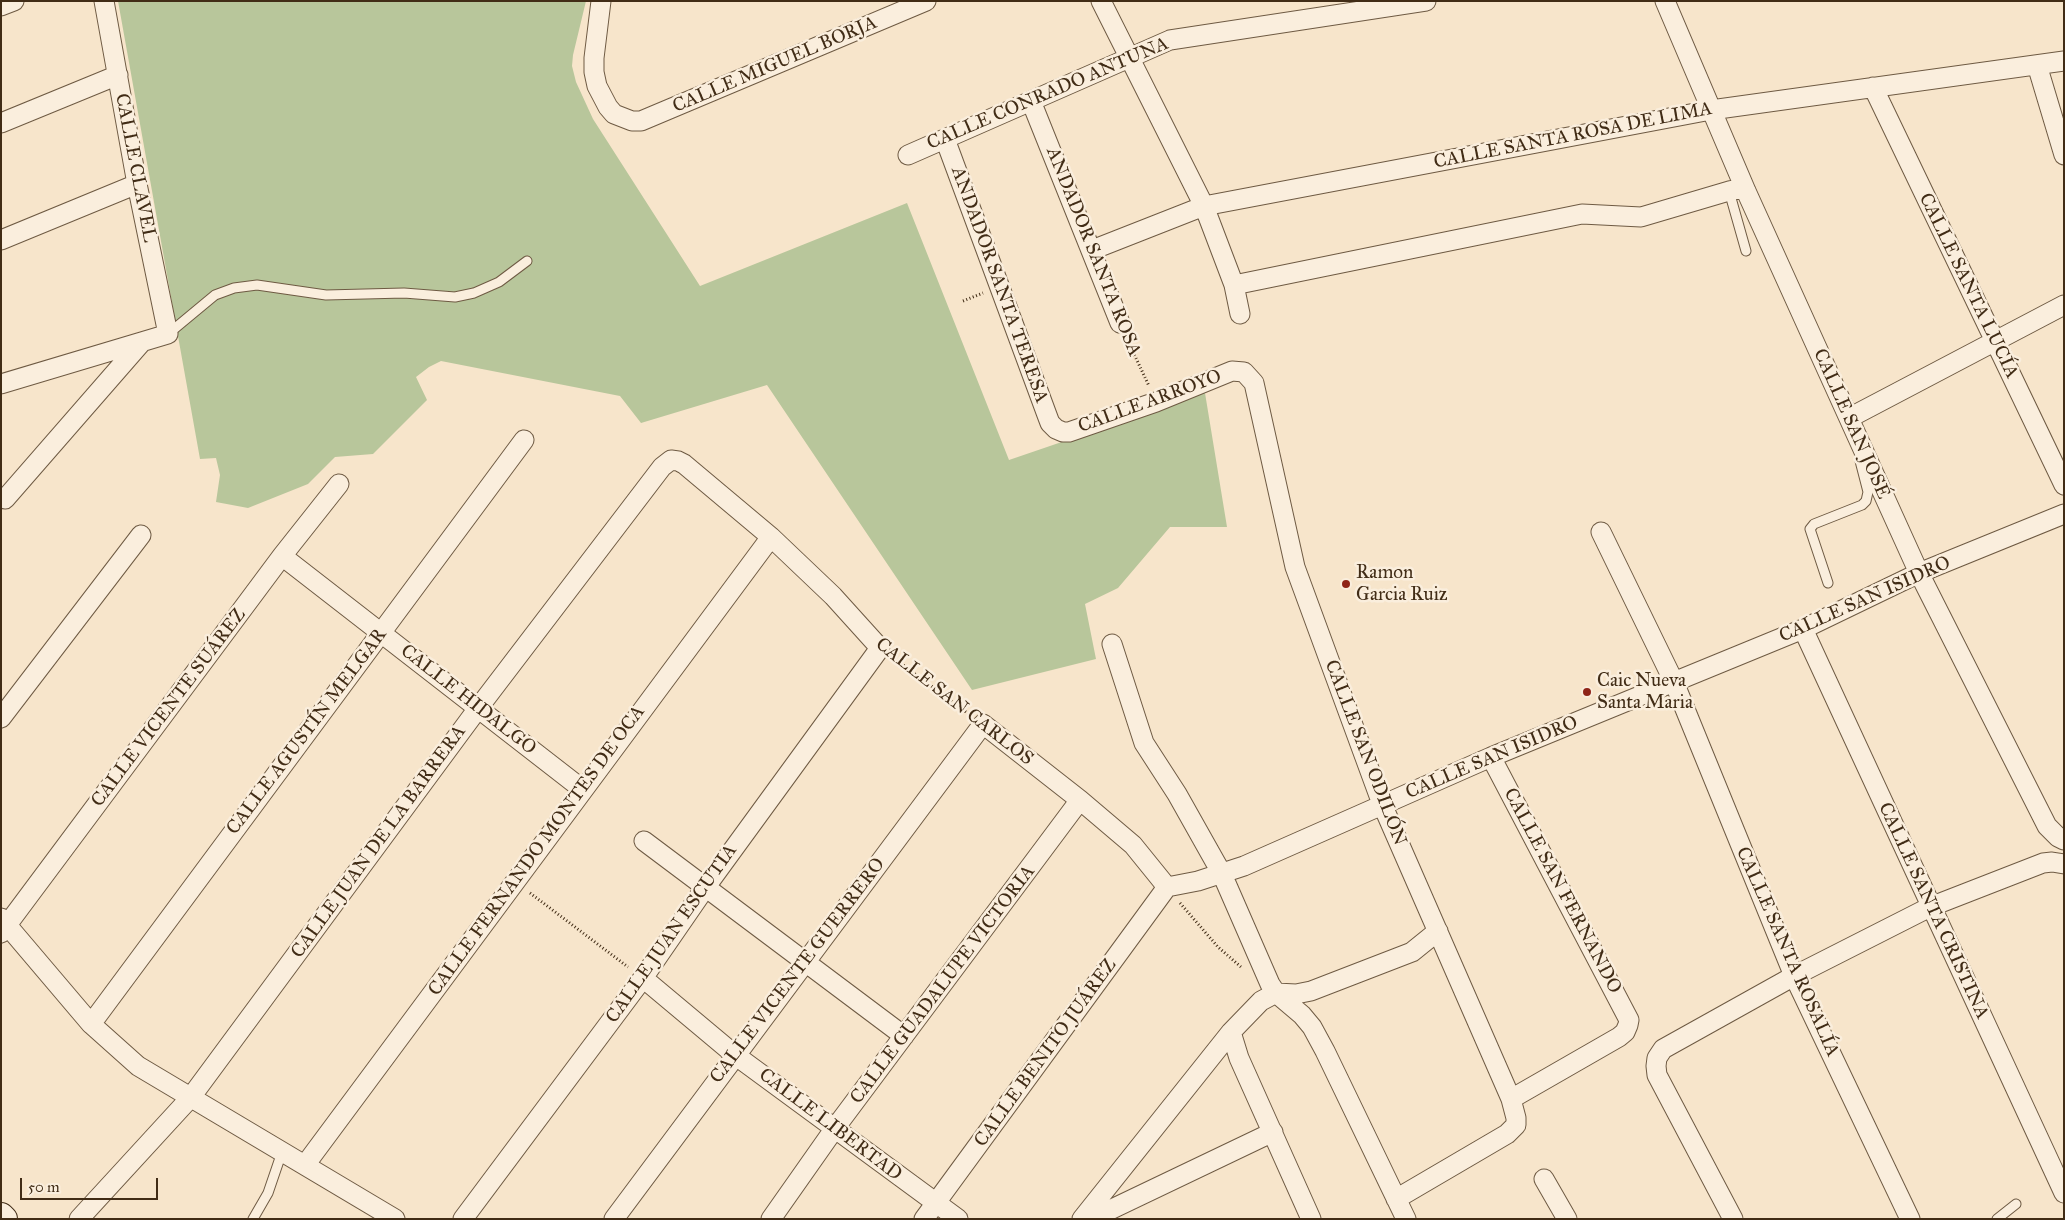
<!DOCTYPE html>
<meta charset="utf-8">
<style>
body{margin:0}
#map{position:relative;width:2065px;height:1220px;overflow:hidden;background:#f7e5cb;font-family:"IM FELL Great Primer",serif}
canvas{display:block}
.frame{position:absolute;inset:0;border:2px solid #412c16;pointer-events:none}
.scale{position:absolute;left:20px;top:1178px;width:138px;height:22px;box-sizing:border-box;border:2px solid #412c16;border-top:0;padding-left:6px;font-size:15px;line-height:18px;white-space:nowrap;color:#412c16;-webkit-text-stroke:4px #faeedd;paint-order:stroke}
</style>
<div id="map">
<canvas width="2065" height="1220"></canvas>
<div class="frame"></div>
<div class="scale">50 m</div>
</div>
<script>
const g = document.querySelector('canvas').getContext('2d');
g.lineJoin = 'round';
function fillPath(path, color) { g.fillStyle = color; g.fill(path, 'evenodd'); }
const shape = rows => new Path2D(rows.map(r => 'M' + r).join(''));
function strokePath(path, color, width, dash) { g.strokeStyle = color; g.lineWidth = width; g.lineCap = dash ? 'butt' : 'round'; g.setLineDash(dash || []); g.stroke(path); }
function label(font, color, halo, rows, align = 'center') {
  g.font = font + ' "IM FELL Great Primer",serif'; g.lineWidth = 5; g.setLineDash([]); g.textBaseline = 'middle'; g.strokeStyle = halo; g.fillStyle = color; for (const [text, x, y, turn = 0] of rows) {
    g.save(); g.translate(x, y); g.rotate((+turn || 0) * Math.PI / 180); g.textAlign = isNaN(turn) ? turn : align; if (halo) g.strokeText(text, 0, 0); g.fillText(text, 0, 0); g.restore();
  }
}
fillPath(shape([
 [118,1,586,1,573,55,572,66,576,82,593,119,700,286,907,203,1009,460,1205,393,1227,527,1170,527,1118,588,1085,604,1096,659,972,690,767,385,641,423,620,396,441,361,429,367,416,377,427,400,373,454,335,457,308,484,248,508,216,502,220,475,216,458,200,459]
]), '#b8c69b');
const lane = shape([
 [1729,191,1746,251],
 [168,334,215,295,234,288,257,285,326,295,404,293,455,297,474,293,499,282,527,261],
 [1828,583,1810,529,1814,524,1862,505,1866,501,1868,492,1860,461],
 [253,1219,268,1193,282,1152],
 [1997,1219,2016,1204]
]);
const street = shape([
 [601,1,594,58,594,72,597,86,608,107,614,114,632,121,641,121,926,1],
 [1101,1,1204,206,1234,285,1240,314],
 [1665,1,1746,191,1919,573,2047,826,2058,837,2064,840],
 [1,6,14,1],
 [2037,65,2064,155],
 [1873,87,2064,485],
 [1031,101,1120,323],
 [1,123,118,75],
 [945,139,1047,415,1050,423,1056,429,1063,432,1069,432,1156,402,1232,371,1244,372,1254,383,1295,567,1382,804,1511,1099,1516,1118,1516,1125,1507,1134,1396,1199],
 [908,155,1170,40,1426,1],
 [1,240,137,184],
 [1092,250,1204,206,1711,110,2064,61],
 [1234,285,1582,214,1641,217,1729,191,1738,189,1746,191],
 [1,384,168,334,137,184,104,1],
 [1849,418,2064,305],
 [5,499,141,343],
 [1601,532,1674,682,1794,976,1910,1219],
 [282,556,582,789],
 [1803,629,2064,1193],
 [1112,644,1144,743,1177,794,1222,874,1270,984,1276,993,1302,1015,1312,1027,1325,1051,1406,1219],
 [1,718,141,535],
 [1491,757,1629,1020,1628,1025,1625,1032,1619,1037,1511,1099],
 [644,841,904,1036],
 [1167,887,1198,881,1244,866,1491,757,1803,629,1919,573,2064,514],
 [1,918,91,1024,138,1066,395,1219],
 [1,933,282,556,339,484],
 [643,978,735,1055,958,1219],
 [1276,993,1296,994,1311,991,1412,952,1438,931],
 [91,1024,524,440],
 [1231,1032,1239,1058,1311,1219],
 [305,1165,771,537],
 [1544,1179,1567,1219],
 [79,1219,191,1097,479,707,662,467,671,460,678,461,684,464,771,537,833,596,880,648,705,888,643,978,463,1219],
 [614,1219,983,724,1080,800,1133,845,1167,887],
 [771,1219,835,1128,1080,800],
 [924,1219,1167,887],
 [1082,1219,1231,1032,1261,1001,1276,993],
 [1091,1219,1273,1132],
 [1733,1219,1657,1075,1656,1066,1657,1058,1663,1049,1794,976,1930,907,2043,863,2052,862,2064,864]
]);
const secondary = shape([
 [1,1216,4,1219]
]);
strokePath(lane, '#6e5a43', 11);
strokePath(street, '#6e5a43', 21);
strokePath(secondary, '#412c16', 28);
strokePath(shape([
 [963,301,983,293],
 [1127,339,1149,386],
 [895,659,970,715],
 [530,893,628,967],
 [1180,903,1218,947,1241,967]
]), '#412c16', 3, [1, 2.5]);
strokePath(lane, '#faeedd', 9);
strokePath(street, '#faeedd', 19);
strokePath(secondary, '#faeedd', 26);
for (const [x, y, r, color] of [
 [1346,584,5,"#8f2418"],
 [1587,692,5,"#8f2418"]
]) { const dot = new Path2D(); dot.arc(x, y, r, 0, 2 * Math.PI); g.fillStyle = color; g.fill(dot); strokePath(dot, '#faeedd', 2); }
label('19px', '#412c16', '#faeedd', [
 ["CALLE MIGUEL BORJA",775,65,-23],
 ["CALLE CONRADO ANTUNA",1048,94,-23],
 ["CALLE SANTA ROSA DE LIMA",1573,136,-11],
 ["CALLE CLAVEL",135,168,79],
 ["ANDADOR SANTA ROSA",1093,252,68],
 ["ANDADOR SANTA TERESA",999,285,70],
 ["CALLE SANTA LUCÍA",1968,286,64],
 ["CALLE ARROYO",1150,402,-20],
 ["CALLE SAN JOSÉ",1851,424,66],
 ["CALLE SAN ISIDRO",1865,600,-24],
 ["CALLE HIDALGO",468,700,38],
 ["CALLE SAN CARLOS",954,702,38],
 ["CALLE VICENTE SUÁREZ",169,708,-53],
 ["CALLE AGUSTÍN MELGAR",307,732,-53],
 ["CALLE SAN ODILÓN",1365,753,69],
 ["CALLE SAN ISIDRO",1492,758,-23],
 ["CALLE JUAN DE LA BARRERA",379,842,-54],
 ["CALLE FERNANDO MONTES DE OCA",537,851,-54],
 ["CALLE SAN FERNANDO",1562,891,62],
 ["CALLE SANTA CRISTINA",1933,911,65],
 ["CALLE JUAN ESCUTIA",672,934,-55],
 ["CALLE SANTA ROSALÍA",1787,952,66],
 ["CALLE VICENTE GUERRERO",798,971,-53],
 ["CALLE GUADALUPE VICTORIA",943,985,-53],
 ["CALLE BENITO JUÁREZ",1046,1053,-54],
 ["CALLE LIBERTAD",830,1125,37]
]);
label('19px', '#412c16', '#faeedd', [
 ["Ramon",1356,573],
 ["Garcia Ruiz",1356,595],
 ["Caic Nueva",1597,681],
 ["Santa Maria",1597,703]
], 'left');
</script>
